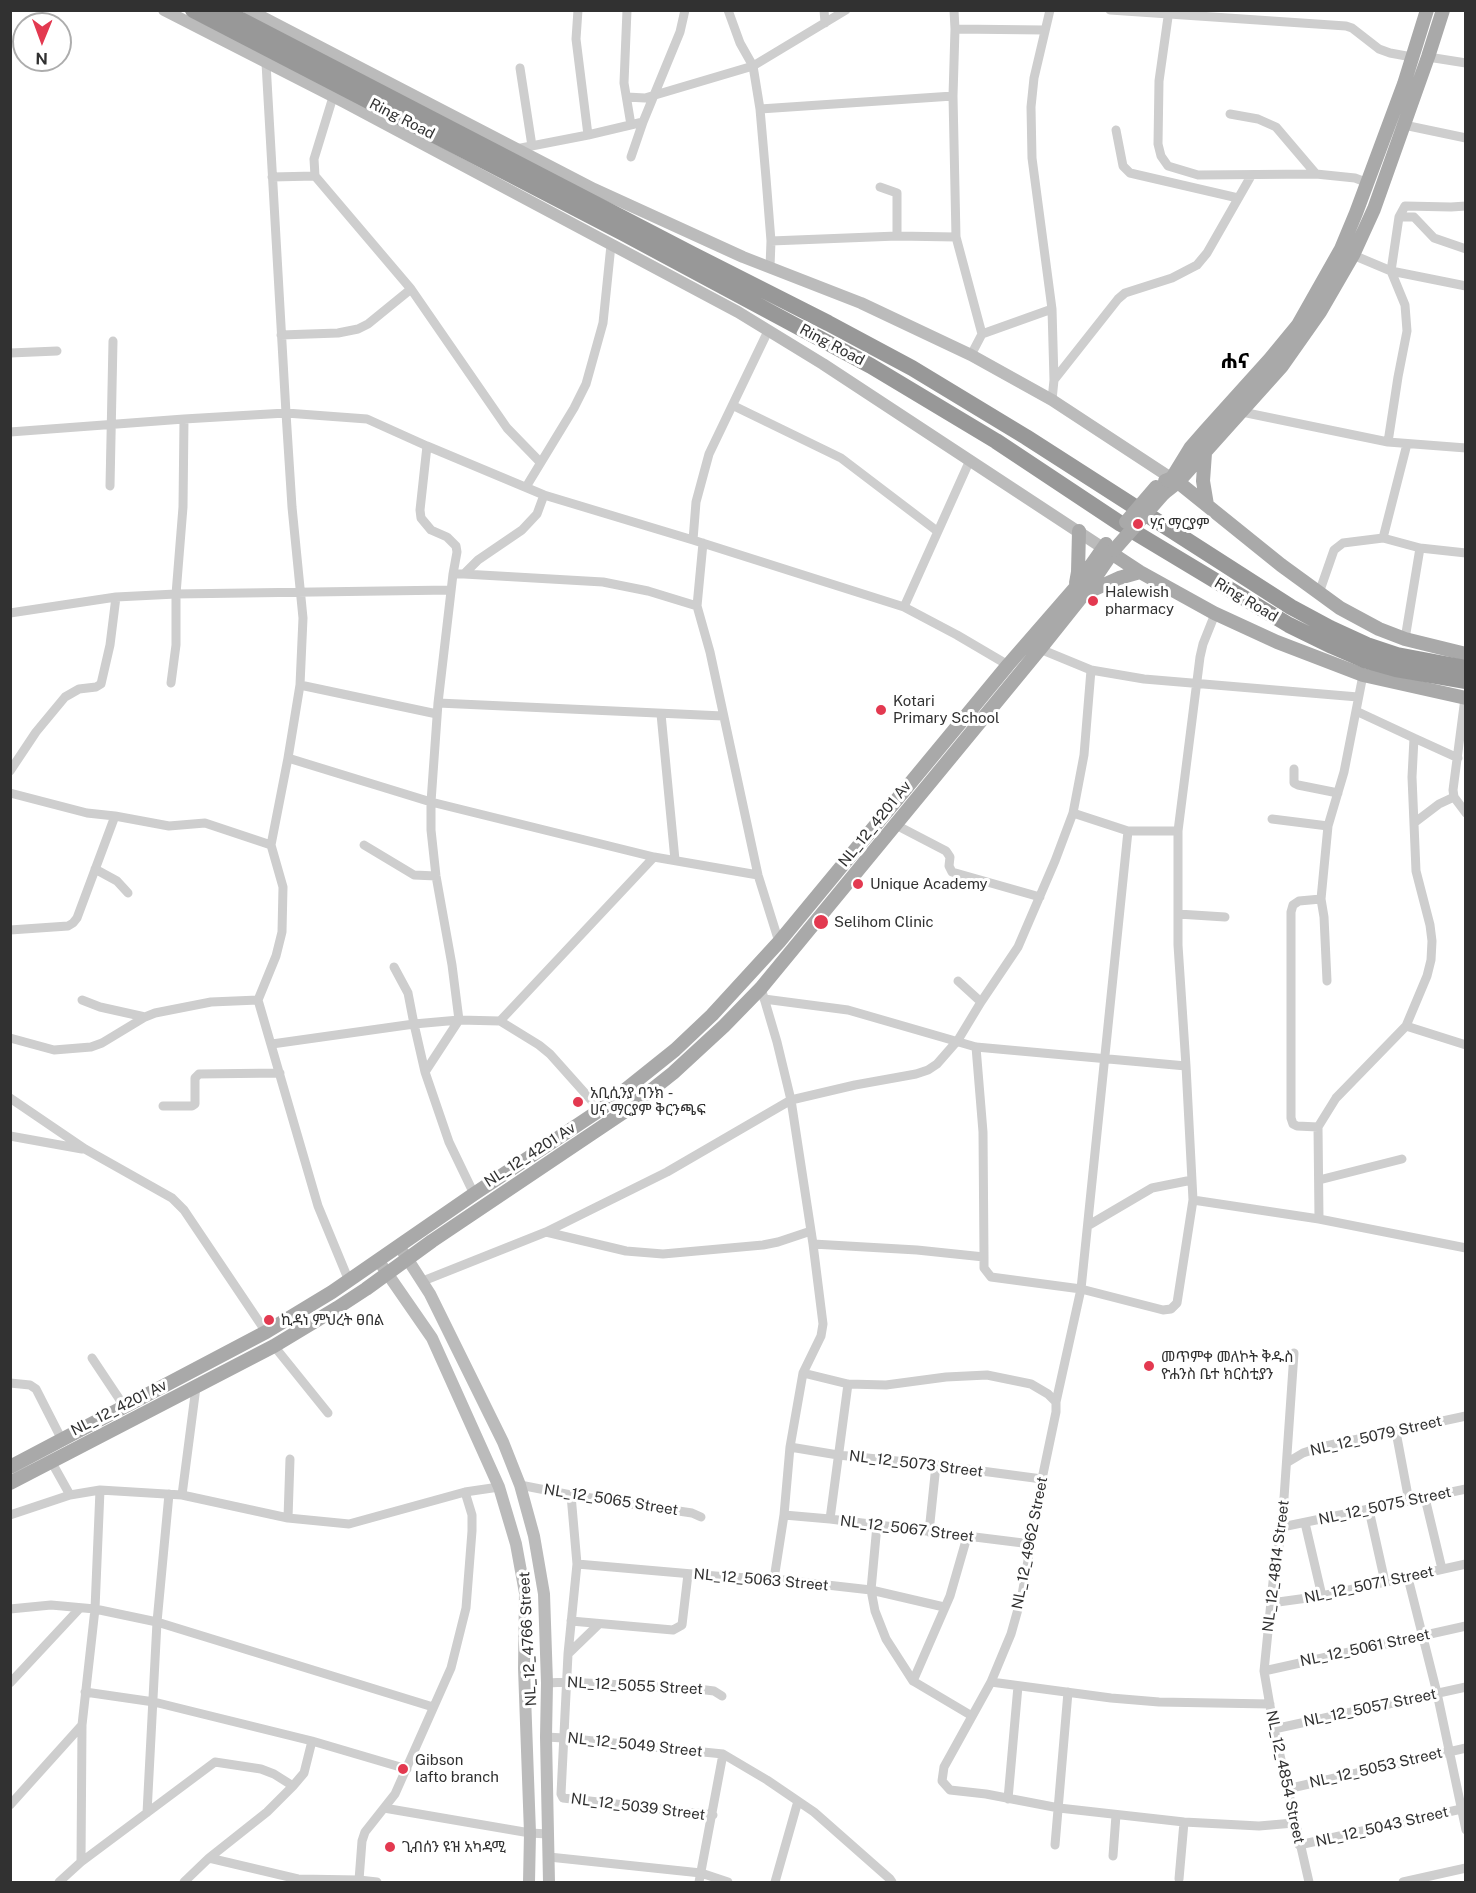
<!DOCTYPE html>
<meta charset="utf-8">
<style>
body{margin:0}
#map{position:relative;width:1476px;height:1893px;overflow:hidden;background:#fff;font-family:"Public Sans",sans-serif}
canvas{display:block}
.frame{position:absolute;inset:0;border:12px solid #313131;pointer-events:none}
.north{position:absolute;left:12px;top:12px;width:60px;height:60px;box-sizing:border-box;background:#fff;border:2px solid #adadad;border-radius:50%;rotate:181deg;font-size:16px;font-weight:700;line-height:24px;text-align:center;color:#313131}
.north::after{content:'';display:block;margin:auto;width:21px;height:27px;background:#e33950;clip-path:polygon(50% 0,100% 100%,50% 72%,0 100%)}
</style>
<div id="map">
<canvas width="1476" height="1893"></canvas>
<div class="frame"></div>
<div class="north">N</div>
</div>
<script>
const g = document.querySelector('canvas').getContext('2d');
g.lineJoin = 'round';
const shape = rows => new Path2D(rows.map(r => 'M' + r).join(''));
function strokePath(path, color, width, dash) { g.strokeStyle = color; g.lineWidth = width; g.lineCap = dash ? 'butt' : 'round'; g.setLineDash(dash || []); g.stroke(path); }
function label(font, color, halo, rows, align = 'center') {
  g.font = font + ' "Public Sans","Noto Sans Ethiopic",sans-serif'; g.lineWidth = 6; g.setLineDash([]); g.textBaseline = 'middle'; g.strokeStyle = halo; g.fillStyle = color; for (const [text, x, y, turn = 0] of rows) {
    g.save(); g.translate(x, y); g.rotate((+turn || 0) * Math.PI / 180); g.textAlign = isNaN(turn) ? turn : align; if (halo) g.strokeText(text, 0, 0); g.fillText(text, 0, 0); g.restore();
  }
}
strokePath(shape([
 [578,10,576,39,588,135],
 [627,10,624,83,631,125],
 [728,10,740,43,753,66,760,109,766,178,771,241,770,267],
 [824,10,825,23],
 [954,10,955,29,953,96,956,237,982,334,971,355],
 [1050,10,1034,78,1031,107,1032,158,1052,309,1054,380,1052,400],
 [1110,10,1346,26,1352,28,1379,49,1390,53,1412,57],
 [1169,10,1159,81,1158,144,1161,156,1168,166,1198,175,1316,174,1355,178,1368,183],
 [955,29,1045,30],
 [1428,57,1466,63],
 [266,63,286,413,367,419,427,446,544,495,693,540,904,607,957,635,1008,665],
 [520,68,532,146],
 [333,97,314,159,315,176,411,289,507,428,540,462],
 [627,97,645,98,753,66,846,10],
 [760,109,953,96],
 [1230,114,1258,119,1276,127,1316,174],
 [1404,125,1466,138],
 [1116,130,1123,166,1130,173,1238,198],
 [516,149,588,135,643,122,680,32,685,10],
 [631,157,643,122],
 [272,177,315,176],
 [880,187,897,193,897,236],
 [1466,206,1451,207,1405,206,1399,217,1391,271,1466,286],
 [1399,217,1414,217,1434,238,1466,249],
 [771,241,897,236,956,237],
 [1353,255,1391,271,1405,305,1407,331,1398,377,1388,442],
 [982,334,1052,309],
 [281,335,338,333,358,329,368,324,411,289],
 [10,353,57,351],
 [1054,380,1118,299,1125,293,1172,278,1197,265,1207,253,1251,176],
 [734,406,841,458,937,531],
 [1242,412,1388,442,1466,448],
 [10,432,184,419,286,413,292,507,303,618,300,685,288,758,431,802,431,830,436,876,452,965,459,1020,500,1021,539,1045,550,1054,600,1110],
 [427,446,420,510,421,518,431,530,447,537,456,546,457,552,453,574],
 [110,486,113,341],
 [526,487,574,408,586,384,603,323,611,245],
 [544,495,537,514,522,530,478,560,464,574,453,574,438,703,431,802,654,857,758,875],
 [1383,538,1407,444],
 [693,540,696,502,709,454,768,331],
 [464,574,603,582,648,591,697,606,710,652,758,875,779,942],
 [1319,593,1334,550,1343,543,1383,538,1420,548,1466,553],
 [697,606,703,543],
 [904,607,970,460],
 [10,613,116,597,176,594,451,590],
 [1405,639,1420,548],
 [1040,649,1091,670,1144,679,1358,697],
 [171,683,176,645,176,594,183,507,184,419],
 [300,685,437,714],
 [1465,698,1453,790,1454,797,1466,813],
 [438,703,723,716],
 [661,714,675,860],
 [1414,738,1458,758],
 [1294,769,1294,783,1298,785,1338,793],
 [10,771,36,732,65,697,79,689,96,687,101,684,110,645,116,597],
 [10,793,87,813,115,816,169,826,205,823,271,845,283,887,282,932,276,956,258,1000,318,1206,349,1281],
 [1073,813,1128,831,1178,831],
 [1272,819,1328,826],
 [1414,823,1439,804,1454,797],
 [896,825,946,851,950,857,949,866,952,872,1040,897],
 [1128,831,1081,1289,1056,1402,1056,1412,1042,1479,1022,1595,1011,1634,991,1682,944,1767,942,1781,950,1790,986,1794,1059,1808,1184,1822,1259,1826,1294,1823],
 [271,845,288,758],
 [364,845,414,875,436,876],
 [95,869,117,881,128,893],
 [1321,899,1324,917,1327,981],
 [1178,914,1225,917],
 [10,930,68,926,73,923,77,918,115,816],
 [394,967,408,993,414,1024,459,1020],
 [958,981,981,1002],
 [761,988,777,1042,791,1100,813,1244,823,1324,821,1336,803,1373,790,1447,784,1515,774,1579],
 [764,999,848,1010,976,1047,1186,1066],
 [82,1000,100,1007,145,1017],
 [459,1020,425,1072,449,1142,474,1194],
 [500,1021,654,857],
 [1406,1026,1466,1045],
 [10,1038,54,1050,91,1047,102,1043,145,1017,155,1013,211,1002,258,1000],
 [272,1044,414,1024,425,1072],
 [976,1047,983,1132,984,1257],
 [10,1098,85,1149,172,1198,184,1210,266,1332],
 [163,1106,192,1106,195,1104,195,1078,199,1074,280,1073],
 [1318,1127,1297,1126,1293,1124,1291,1118,1291,912,1293,905,1299,901,1321,899,1328,826,1344,772,1363,675],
 [10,1136,82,1149],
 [1319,1180,1402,1159],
 [1193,1200,1319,1219,1466,1248],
 [1319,1219,1318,1127,1336,1098,1406,1026,1427,976,1431,960,1432,941,1430,925,1416,871,1412,777,1414,738,1356,711],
 [1089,1225,1152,1188,1192,1180],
 [546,1232,667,1172,791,1100,855,1085,916,1074,928,1070,937,1064,958,1040,981,1002,1018,947,1055,861,1073,813,1084,755,1091,670],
 [813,1244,917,1250,984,1257,984,1268,991,1277,1081,1289,1163,1310,1171,1309,1177,1303,1193,1200,1186,1066,1178,945,1178,831,1200,657,1203,644,1215,614],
 [423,1281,546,1232,626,1251,663,1254,763,1245,778,1242,811,1231],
 [274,1346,328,1413],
 [1294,1353,1282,1527,1273,1582,1264,1671,1274,1729,1309,1882],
 [92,1358,124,1406],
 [803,1373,848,1384,886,1385,946,1377,987,1375,1031,1384,1048,1394,1056,1402],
 [10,1383,30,1385,36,1389,62,1440],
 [1396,1432,1409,1501],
 [790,1447,838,1455,936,1465,1042,1479],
 [51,1461,70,1495],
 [1288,1462,1303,1453,1321,1447,1466,1416],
 [520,1485,571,1495,692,1513,701,1517],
 [182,1495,196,1387],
 [571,1495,577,1564,568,1654,561,1794,563,1798,713,1815],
 [1425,1498,1442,1569],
 [1369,1510,1385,1582],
 [10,1515,70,1495,100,1490,182,1495,288,1518,349,1524,465,1492,499,1487],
 [784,1515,830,1519,1031,1544],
 [288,1518,290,1459],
 [830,1519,848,1384],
 [1305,1523,1322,1596],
 [877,1525,871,1590,875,1611,886,1639,913,1681,972,1716],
 [1282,1527,1466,1489],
 [929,1532,936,1465],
 [577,1564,727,1577,774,1579,871,1590,944,1607],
 [1408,1578,1437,1693,1466,1830],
 [1271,1603,1322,1596,1466,1564],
 [10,1609,51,1605,95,1609,157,1622,433,1707],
 [571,1621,673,1630,682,1625,688,1574],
 [568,1654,599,1624],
 [1264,1671,1466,1626],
 [913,1681,950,1596,967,1537],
 [991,1682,1111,1698,1159,1702,1270,1704],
 [10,1683,80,1608],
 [547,1683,568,1682,698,1689,714,1691,722,1696],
 [85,1692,154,1702,312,1741,407,1769],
 [1274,1729,1466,1687],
 [546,1737,564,1738,723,1754,767,1780,814,1812,890,1879,892,1882],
 [1287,1789,1466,1748],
 [1008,1799,1018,1686],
 [10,1805,82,1725],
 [384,1808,530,1833,548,1834],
 [147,1813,157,1622,169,1494],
 [1055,1845,1068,1692],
 [1299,1845,1466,1808],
 [1113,1856,1116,1815],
 [549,1857,701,1873,728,1882],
 [209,1858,298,1879,359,1880,362,1841,365,1832,395,1794,451,1668,466,1608,472,1531,472,1515,465,1492],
 [81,1862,82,1725,95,1609,100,1490],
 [1179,1879,1184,1822],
 [59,1882,81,1862,215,1762,261,1769,274,1774,293,1786],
 [184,1882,209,1858,267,1812,293,1786,304,1773,312,1741],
 [359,1882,359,1880,377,1882],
 [699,1882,723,1754],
 [775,1882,798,1801],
 [1403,1882,1466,1868]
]), '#cecece', 9);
strokePath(shape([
 [164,10,344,102,738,312,823,364,1103,548],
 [249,10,594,189,743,257,861,303,971,355,1052,400,1177,482],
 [403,1252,430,1294,503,1442,520,1485,534,1536,544,1594,547,1683,546,1737,549,1882],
 [378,1260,432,1338,499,1487,516,1544,525,1593,524,1668,530,1833,529,1882]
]), '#bbb', 12);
strokePath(shape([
 [1205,453,1203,481,1207,505],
 [1165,481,1172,478,1191,447,1205,431,1270,359,1298,325,1341,249,1356,213,1404,84,1427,10],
 [1178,482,1281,565,1340,608,1379,629,1405,639,1466,654],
 [1164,493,1178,482,1282,366,1320,312,1353,255,1374,209,1428,57,1443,10],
 [1105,549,1140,572,1214,613,1277,642,1363,675,1466,698],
 [1076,583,1078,572,1079,531],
 [1086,593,1119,578,1140,572],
 [10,1467,266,1332,332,1292,474,1194,600,1110,675,1050,712,1015,779,942,1008,665,1075,588,1106,544],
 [10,1483,274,1346,337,1308,366,1289,432,1241,624,1112,673,1073,724,1026,761,988,1040,649,1084,594,1114,550]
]), '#a9a9a9', 14);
strokePath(shape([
 [193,10,623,233,871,366,996,441,1121,524,1289,625,1332,646,1364,660,1396,669,1466,681],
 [222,10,692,254,828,323,912,368,1026,437,1291,607,1330,628,1367,645,1397,655,1466,668]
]), '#989898', 16);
strokePath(shape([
 [1126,522,1156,487],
 [1114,550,1164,493]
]), '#a9a9a9', 14);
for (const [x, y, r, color] of [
 [1138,524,6,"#e33950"],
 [1093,601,6,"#e33950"],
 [881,710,6,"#e33950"],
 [858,884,6,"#e33950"],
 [821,922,8,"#e33950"],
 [578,1102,6,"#e33950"],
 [269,1320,6,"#e33950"],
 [1149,1366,6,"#e33950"],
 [403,1769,6,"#e33950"],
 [390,1847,6,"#e33950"]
]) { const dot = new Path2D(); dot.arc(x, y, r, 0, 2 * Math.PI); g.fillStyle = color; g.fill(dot); strokePath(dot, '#fff', 2); }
label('15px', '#313131', '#fff', [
 ["Ring Road",402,119,27],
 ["Ring Road",832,345,28],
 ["Ring Road",1246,600,31],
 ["NL_12_4201 Av",875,824,-51],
 ["NL_12_4201 Av",530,1155,-33],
 ["NL_12_4201 Av",119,1408,-27],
 ["NL_12_5079 Street",1376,1436,-13],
 ["NL_12_5073 Street",916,1464,7],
 ["NL_12_5065 Street",611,1500,9],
 ["NL_12_5075 Street",1385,1506,-12],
 ["NL_12_5067 Street",907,1529,7],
 ["NL_12_4962 Street",1030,1543,-79],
 ["NL_12_4814 Street",1276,1566,-83],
 ["NL_12_5063 Street",761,1580,5],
 ["NL_12_5071 Street",1369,1585,-12],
 ["NL_12_4766 Street",528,1639,-93],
 ["NL_12_5061 Street",1365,1648,-12],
 ["NL_12_5055 Street",635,1686,3],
 ["NL_12_5057 Street",1370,1708,-12],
 ["NL_12_5049 Street",635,1745,6],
 ["NL_12_5053 Street",1376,1768,-13],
 ["NL_12_4854 Street",1285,1777,78],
 ["NL_12_5039 Street",638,1807,7],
 ["NL_12_5043 Street",1382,1827,-13]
]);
label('15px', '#313131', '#fff', [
 ["ሃና ማርያም",1150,524],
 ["Halewish",1105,592],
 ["pharmacy",1105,609],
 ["Kotari",893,701],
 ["Primary School",893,718],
 ["Unique Academy",870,884],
 ["Selihom Clinic",834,922],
 ["አቢሲንያ ባንክ -",590,1093],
 ["ሀና ማርያም ቅርንጫፍ",590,1110],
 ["ኪዳነ ምህረት ፀበል",281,1320],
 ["መጥምቀ መለኮት ቅዱስ",1161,1357],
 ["ዮሐንስ ቤተ ክርስቲያን",1161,1374],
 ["Gibson",415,1760],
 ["lafto branch",415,1777],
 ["ጊብሰን ዩዝ አካዳሚ",402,1847]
], 'left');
label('bold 21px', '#000', '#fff', [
 ["ሐና",1235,362]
]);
</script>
